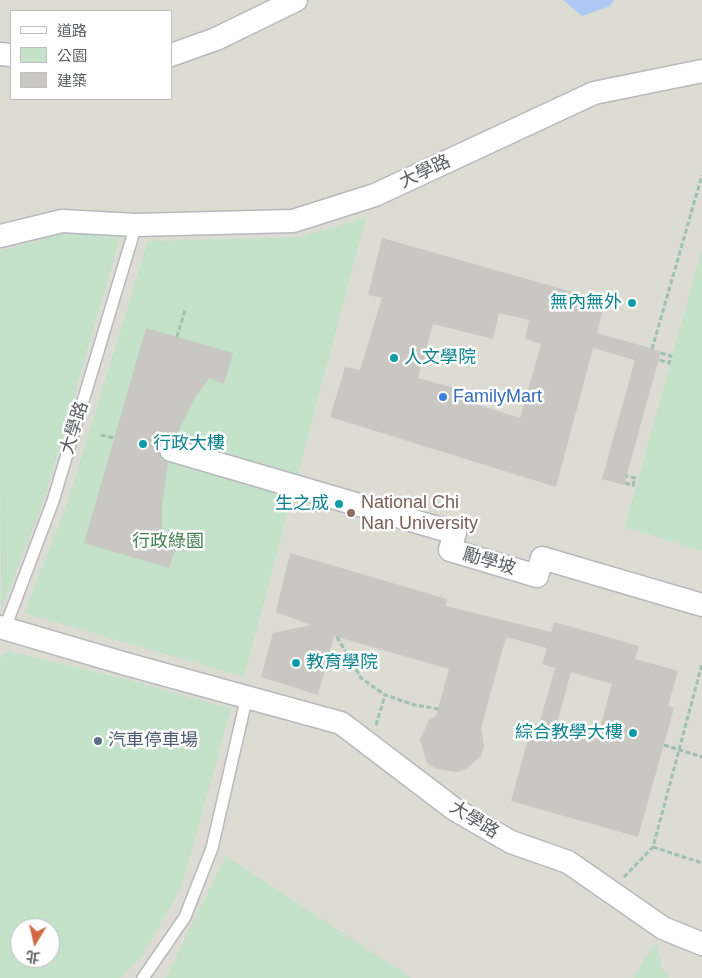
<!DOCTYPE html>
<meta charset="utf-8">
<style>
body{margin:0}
#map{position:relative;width:702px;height:978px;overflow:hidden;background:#edece4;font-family:Helvetica,"Noto Sans TC",sans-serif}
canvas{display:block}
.legend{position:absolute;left:10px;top:10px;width:162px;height:90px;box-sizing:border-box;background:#fff;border:1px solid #bebfc1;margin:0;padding:6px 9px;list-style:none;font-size:15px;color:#5c5e63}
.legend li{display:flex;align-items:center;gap:10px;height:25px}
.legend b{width:25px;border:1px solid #bebfc1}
.north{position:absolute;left:10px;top:918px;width:50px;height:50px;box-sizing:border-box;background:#fff;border:1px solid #bebfc1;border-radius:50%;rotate:189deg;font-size:14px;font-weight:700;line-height:20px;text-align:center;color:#5c5e63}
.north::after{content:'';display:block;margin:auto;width:18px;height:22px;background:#d36844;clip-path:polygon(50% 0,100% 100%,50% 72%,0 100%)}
</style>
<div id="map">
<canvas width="702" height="978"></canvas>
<ul class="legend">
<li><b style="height:6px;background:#fff"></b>道路</li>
<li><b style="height:14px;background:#c4e1c9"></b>公園</li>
<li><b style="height:14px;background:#c8c7c1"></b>建築</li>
</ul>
<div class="north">北</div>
</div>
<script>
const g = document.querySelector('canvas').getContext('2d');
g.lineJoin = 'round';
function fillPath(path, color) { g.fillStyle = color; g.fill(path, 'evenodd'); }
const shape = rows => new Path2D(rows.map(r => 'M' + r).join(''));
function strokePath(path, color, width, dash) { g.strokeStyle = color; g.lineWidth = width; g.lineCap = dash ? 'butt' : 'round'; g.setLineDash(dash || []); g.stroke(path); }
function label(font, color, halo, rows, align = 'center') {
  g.font = font + ' Helvetica,"Noto Sans TC",sans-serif'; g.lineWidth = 5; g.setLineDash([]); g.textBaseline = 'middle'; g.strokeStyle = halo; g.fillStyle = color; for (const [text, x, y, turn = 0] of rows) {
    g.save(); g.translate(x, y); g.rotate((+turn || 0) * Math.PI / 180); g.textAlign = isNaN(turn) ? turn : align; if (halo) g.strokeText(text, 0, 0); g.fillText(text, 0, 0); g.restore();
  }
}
fillPath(shape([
 [0,0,702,0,702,978,0,978],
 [11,11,171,11,171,99,11,99],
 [20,928,50,928,50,958,20,958]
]), '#dcdcd3');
fillPath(shape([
 [366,217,244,677,24,613,67,504,148,241,299,237],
 [64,233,120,237,45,496,1,611,0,251],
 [702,249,702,551,625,527],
 [8,651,129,680,231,709,181,888,142,956,120,978,0,978,0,658],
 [20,928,50,928,50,958,20,958],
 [226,856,411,978,166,978],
 [656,942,662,969,669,978,633,978]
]), '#c4e1c9');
fillPath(shape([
 [563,0,614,0,610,6,582,16]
]), '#adc9f4');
fillPath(shape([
 [382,238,605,301,597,333,661,351,624,485,602,479,635,360,593,348,556,487,330,417,345,367,360,370,382,298,368,295],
 [499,313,529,320,525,339,541,344,520,418,475,404,477,394,418,378,433,324,493,339],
 [146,328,233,353,224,384,209,378,195,398,175,438,167,437,158,447,161,459,168,463,162,504,162,532,180,536,169,568,84,543],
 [290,553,447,599,446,606,551,632,554,622,639,646,635,659,678,671,668,706,674,708,638,837,511,801,532,724,539,725,555,668,542,664,547,648,506,637,481,728,484,746,481,756,466,769,456,772,436,769,427,763,420,740,429,720,436,716,449,669,334,636,318,695,261,677,273,633,311,625,276,612],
 [571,672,612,684,597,739,556,727]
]), '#c8c7c1');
const lane = shape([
 [5,628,53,501,136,225],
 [143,978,185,917,212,848,247,696]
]);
const street = shape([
 [0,54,11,55],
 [171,55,216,39,296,0],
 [0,236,62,221,136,225,293,221,375,195,594,93,702,71],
 [171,450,455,533,450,550,537,576,542,558,702,605],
 [0,627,126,664,341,723,454,809,511,842,568,862,663,928,702,944]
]);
strokePath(lane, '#b7b8bd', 14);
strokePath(street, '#b7b8bd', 25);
strokePath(shape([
 [177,337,185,310],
 [652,349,702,175],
 [660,360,669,363,671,356,660,353],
 [101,435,114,438],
 [625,483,633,485,635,478,626,476],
 [337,637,361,678,385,695,415,705,439,709],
 [376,725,385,695],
 [664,745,702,757],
 [653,847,702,863],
 [624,877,653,847,702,664]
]), '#9ec1ae', 3, [5, 2.5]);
strokePath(lane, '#fff', 11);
strokePath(street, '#fff', 22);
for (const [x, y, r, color] of [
 [632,303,5,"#0f9aa8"],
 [394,358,5,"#0f9aa8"],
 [443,397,5,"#3f7fe0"],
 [143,444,5,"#0f9aa8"],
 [339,504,5,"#0f9aa8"],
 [351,513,5,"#8d6e63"],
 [296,663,5,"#0f9aa8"],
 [633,733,5,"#0f9aa8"],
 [98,741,5,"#5c6f8a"]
]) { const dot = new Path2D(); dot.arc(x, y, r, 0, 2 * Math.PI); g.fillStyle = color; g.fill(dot); strokePath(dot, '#fff', 2); }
label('18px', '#5c5e63', '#fff', [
 ["大學路",425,172,-25],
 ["大學路",75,428,-73],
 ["勵學坡",489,562,16],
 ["大學路",474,820,32]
]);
label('18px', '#0d838f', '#fff', [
 ["無內無外",622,303],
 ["人文學院",404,358,"left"],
 ["行政大樓",153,444,"left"],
 ["生之成",329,504],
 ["教育學院",306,663,"left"],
 ["綜合教學大樓",623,733]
], 'right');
label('18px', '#366cbe', '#fff', [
 ["FamilyMart",453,397]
], 'left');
label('18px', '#785e54', '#fff', [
 ["National Chi",361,503],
 ["Nan University",361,524]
], 'left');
label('18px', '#3f7f4d', '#fff', [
 ["行政綠園",168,542]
]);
label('18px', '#4e5e75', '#fff', [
 ["汽車停車場",108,741]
], 'left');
</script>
